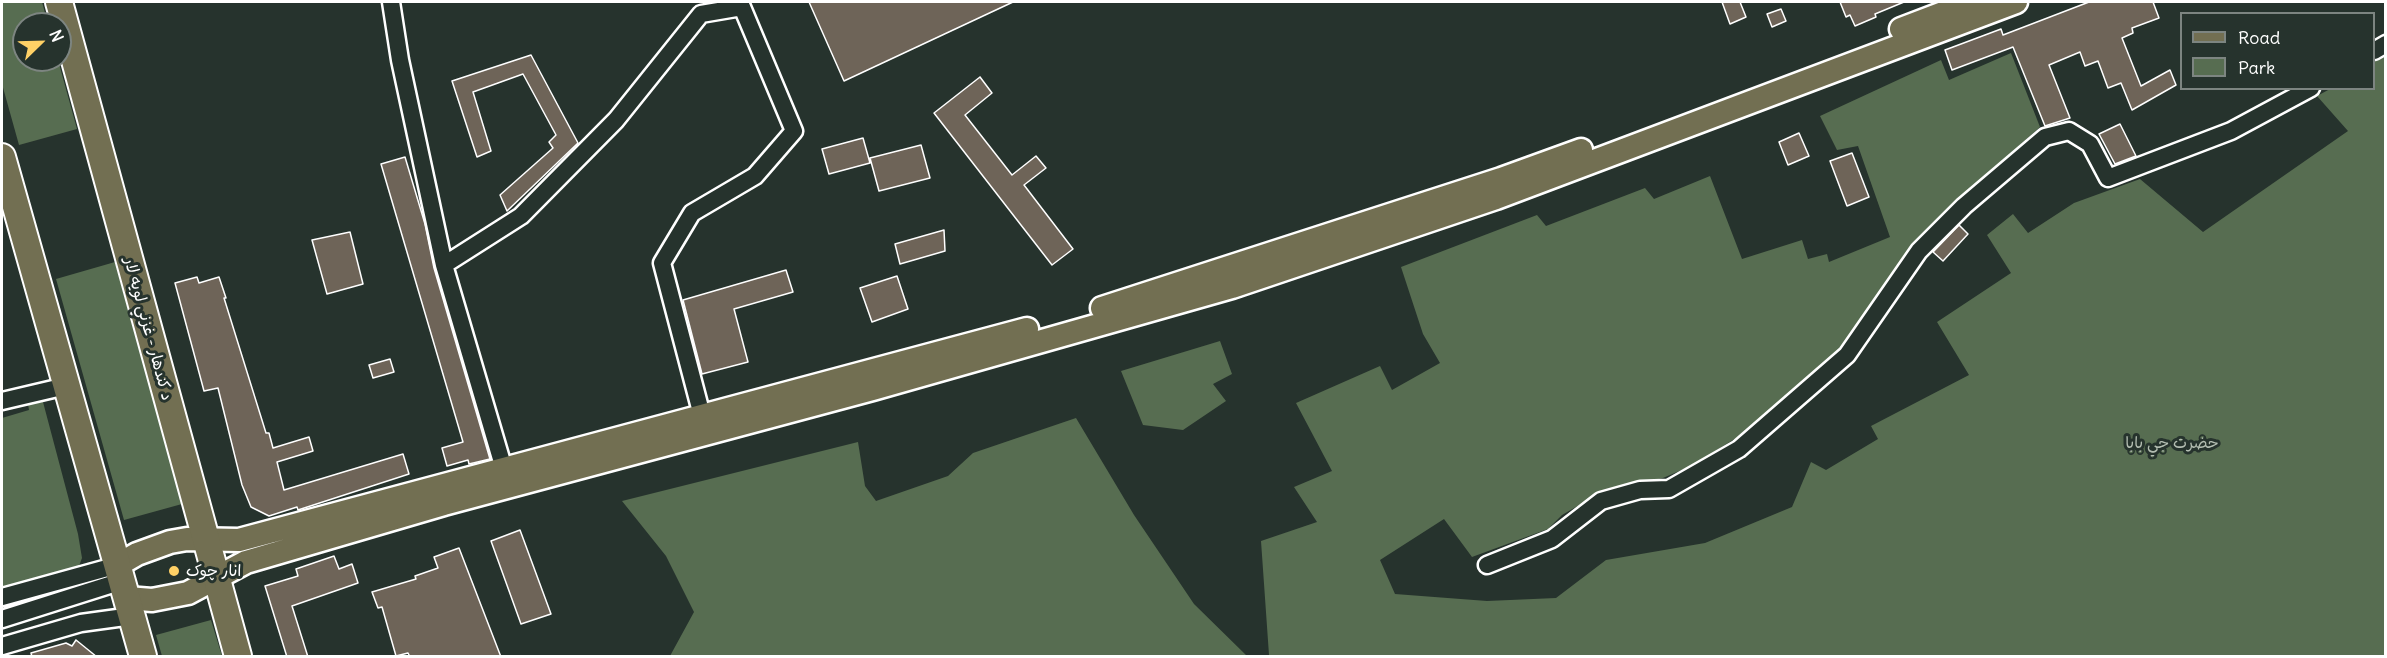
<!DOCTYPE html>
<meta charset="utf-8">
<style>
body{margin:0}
#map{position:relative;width:2387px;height:658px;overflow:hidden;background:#26332d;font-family:Delius,sans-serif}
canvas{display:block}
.frame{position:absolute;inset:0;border:3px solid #fff;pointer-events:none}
.legend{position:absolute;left:2180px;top:12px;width:195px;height:78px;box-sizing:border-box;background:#26332d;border:2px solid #7d8581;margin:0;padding:8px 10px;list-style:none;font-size:18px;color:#fff}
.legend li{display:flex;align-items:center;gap:12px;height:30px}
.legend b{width:30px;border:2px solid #7d8581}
.north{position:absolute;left:12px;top:12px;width:60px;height:60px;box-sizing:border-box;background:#26332d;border:2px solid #7d8581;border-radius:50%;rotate:67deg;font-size:16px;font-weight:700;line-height:24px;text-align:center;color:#fff}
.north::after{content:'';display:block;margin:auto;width:21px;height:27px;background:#ffd166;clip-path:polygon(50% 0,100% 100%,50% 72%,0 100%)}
</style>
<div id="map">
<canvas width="2387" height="658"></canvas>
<div class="frame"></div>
<ul class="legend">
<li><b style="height:8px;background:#726f52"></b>Road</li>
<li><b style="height:16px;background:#576d51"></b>Park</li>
</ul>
<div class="north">N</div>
</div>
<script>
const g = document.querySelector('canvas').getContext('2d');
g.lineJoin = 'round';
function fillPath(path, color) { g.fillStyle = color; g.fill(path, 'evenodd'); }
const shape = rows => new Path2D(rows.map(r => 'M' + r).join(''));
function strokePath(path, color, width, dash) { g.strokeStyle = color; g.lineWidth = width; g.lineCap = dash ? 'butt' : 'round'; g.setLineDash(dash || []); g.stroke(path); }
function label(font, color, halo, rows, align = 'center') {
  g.font = font + ' Delius,"Playpen Sans Arabic",sans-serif'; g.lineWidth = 6; g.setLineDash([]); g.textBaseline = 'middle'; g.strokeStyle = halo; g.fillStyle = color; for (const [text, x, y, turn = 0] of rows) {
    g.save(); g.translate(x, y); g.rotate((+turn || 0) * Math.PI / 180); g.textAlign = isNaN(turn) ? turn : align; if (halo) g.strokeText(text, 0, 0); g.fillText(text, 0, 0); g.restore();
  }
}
fillPath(shape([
 [2,2,42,2,48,24,24,24,24,60,58,60,77,129,19,145,2,84],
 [2011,53,2040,127,1959,200,1911,248,1840,351,1736,438,1691,466,1663,478,1600,493,1562,515,1548,529,1472,557,1444,519,1380,560,1395,594,1487,601,1556,598,1606,560,1705,543,1792,507,1811,462,1826,470,1878,439,1871,426,1969,375,1937,322,2011,273,1987,235,2013,214,2028,233,2074,203,2140,179,2203,232,2348,131,2317,96,2330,89,2374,88,2374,62,2385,55,2385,656,1267,656,1269,655,1261,541,1317,522,1294,487,1332,471,1296,403,1380,366,1392,390,1440,363,1423,334,1401,267,1537,215,1546,226,1645,188,1654,199,1710,176,1742,259,1802,240,1808,259,1827,254,1829,262,1890,237,1858,146,1837,150,1820,116,1941,60,1949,80],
 [115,262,182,504,124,520,56,279],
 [1220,341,1232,374,1213,384,1226,401,1183,430,1143,425,1121,371],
 [43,402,78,534,82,558,79,566,2,587,2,418,29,410,28,404],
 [1076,418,1134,515,1194,604,1247,656,670,656,694,612,666,556,622,501,858,442,865,486,876,501,948,476,973,453],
 [211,620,222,656,162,656,156,635]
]), '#576d51');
const building = shape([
 [809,2,1013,2,844,81,809,2],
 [1722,2,1740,2,1746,17,1730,24,1722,2],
 [1840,2,1904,2,1875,14,1876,17,1855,26,1850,15,1846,17,1840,2],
 [2089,2,2153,2,2159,18,2132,28,2133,33,2122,38,2141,86,2170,70,2176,85,2132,110,2121,83,2108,88,2098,61,2085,66,2080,52,2049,65,2070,118,2045,126,2013,47,1952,70,1945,50,2001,29,2003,35,2089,2],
 [1781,9,1786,21,1772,27,1767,14,1781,9],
 [531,55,578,143,507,211,500,195,553,148,549,142,556,135,523,74,473,92,491,151,477,157,452,81,531,55],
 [980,77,992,93,965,115,1012,175,1036,156,1046,168,1024,185,1073,249,1052,265,934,113,980,77],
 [2120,124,2136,156,2115,164,2099,134,2120,124],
 [1799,133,1809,156,1788,165,1779,142,1799,133],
 [863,138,870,163,829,174,822,149,863,138],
 [921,145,930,178,879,191,870,158,921,145],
 [1852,153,1869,197,1847,206,1830,161,1852,153],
 [405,157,425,224,434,268,490,459,469,464,468,460,447,466,442,448,463,442,381,164,405,157],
 [1959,225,1968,234,1943,261,1933,252,1959,225],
 [944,230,945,251,900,264,895,244,944,230],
 [350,232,363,284,327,294,312,240,350,232],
 [786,270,793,292,734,309,748,362,702,374,683,300,786,270],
 [897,276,908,309,872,322,860,288,897,276],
 [197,277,199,283,219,277,226,298,224,298,266,433,269,433,273,448,309,437,313,451,277,462,284,490,403,454,409,474,298,510,297,507,269,516,251,507,242,485,218,388,204,391,175,283,197,277],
 [390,359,394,372,373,378,369,365,390,359],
 [520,530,551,614,521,624,491,541,520,530],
 [459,548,501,657,410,657,408,653,396,656,382,607,378,608,372,592,416,579,415,576,438,568,434,557,459,548],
 [334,556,339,569,352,564,358,583,292,606,308,657,287,657,265,586,298,576,296,569,334,556],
 [76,640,97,657,32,657,31,653,66,643,72,646,76,640]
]);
fillPath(building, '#6e6458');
strokePath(building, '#fff', 1.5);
const minor = shape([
 [391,2,400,60,444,265,504,469],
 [2374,51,2386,44],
 [444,265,521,216,616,120,701,14,742,7,794,131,755,176,692,213,662,263,705,427],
 [2,401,66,386],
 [1487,565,1552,539,1601,501,1640,490,1669,489,1739,449,1847,355,1919,251,1964,206,2045,137,2069,131,2090,144,2108,178,2231,131,2311,88],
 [2,597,118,565],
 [2,619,122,581],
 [2,646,81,623,132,616]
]);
const major = shape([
 [1901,29,1972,2],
 [1102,308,1501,179,1581,150],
 [118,565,137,554,170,542,187,539,239,540,1027,329],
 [127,598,152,600,188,593,246,562,444,504,873,389,1232,287,1496,198,2016,2]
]);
const highway = shape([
 [59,2,238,656],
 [2,157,143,656]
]);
strokePath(minor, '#fff', 21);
strokePath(major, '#fff', 27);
strokePath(highway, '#fff', 30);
strokePath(minor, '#26332d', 16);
strokePath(major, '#726f52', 22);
strokePath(highway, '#726f52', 26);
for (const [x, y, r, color] of [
 [174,571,6,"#ffd166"]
]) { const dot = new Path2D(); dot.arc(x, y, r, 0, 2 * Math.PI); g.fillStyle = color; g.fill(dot); strokePath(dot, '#26332d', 2); }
label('16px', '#fff', '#26332d', [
 ["د کندهار - غزني لويه لار",148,329,75]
]);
label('16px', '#b3bdb1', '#26332d', [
 ["حضرت جي بابا",2172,443]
]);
label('16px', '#fff', '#26332d', [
 ["انار چوک",186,571]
], 'left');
</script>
